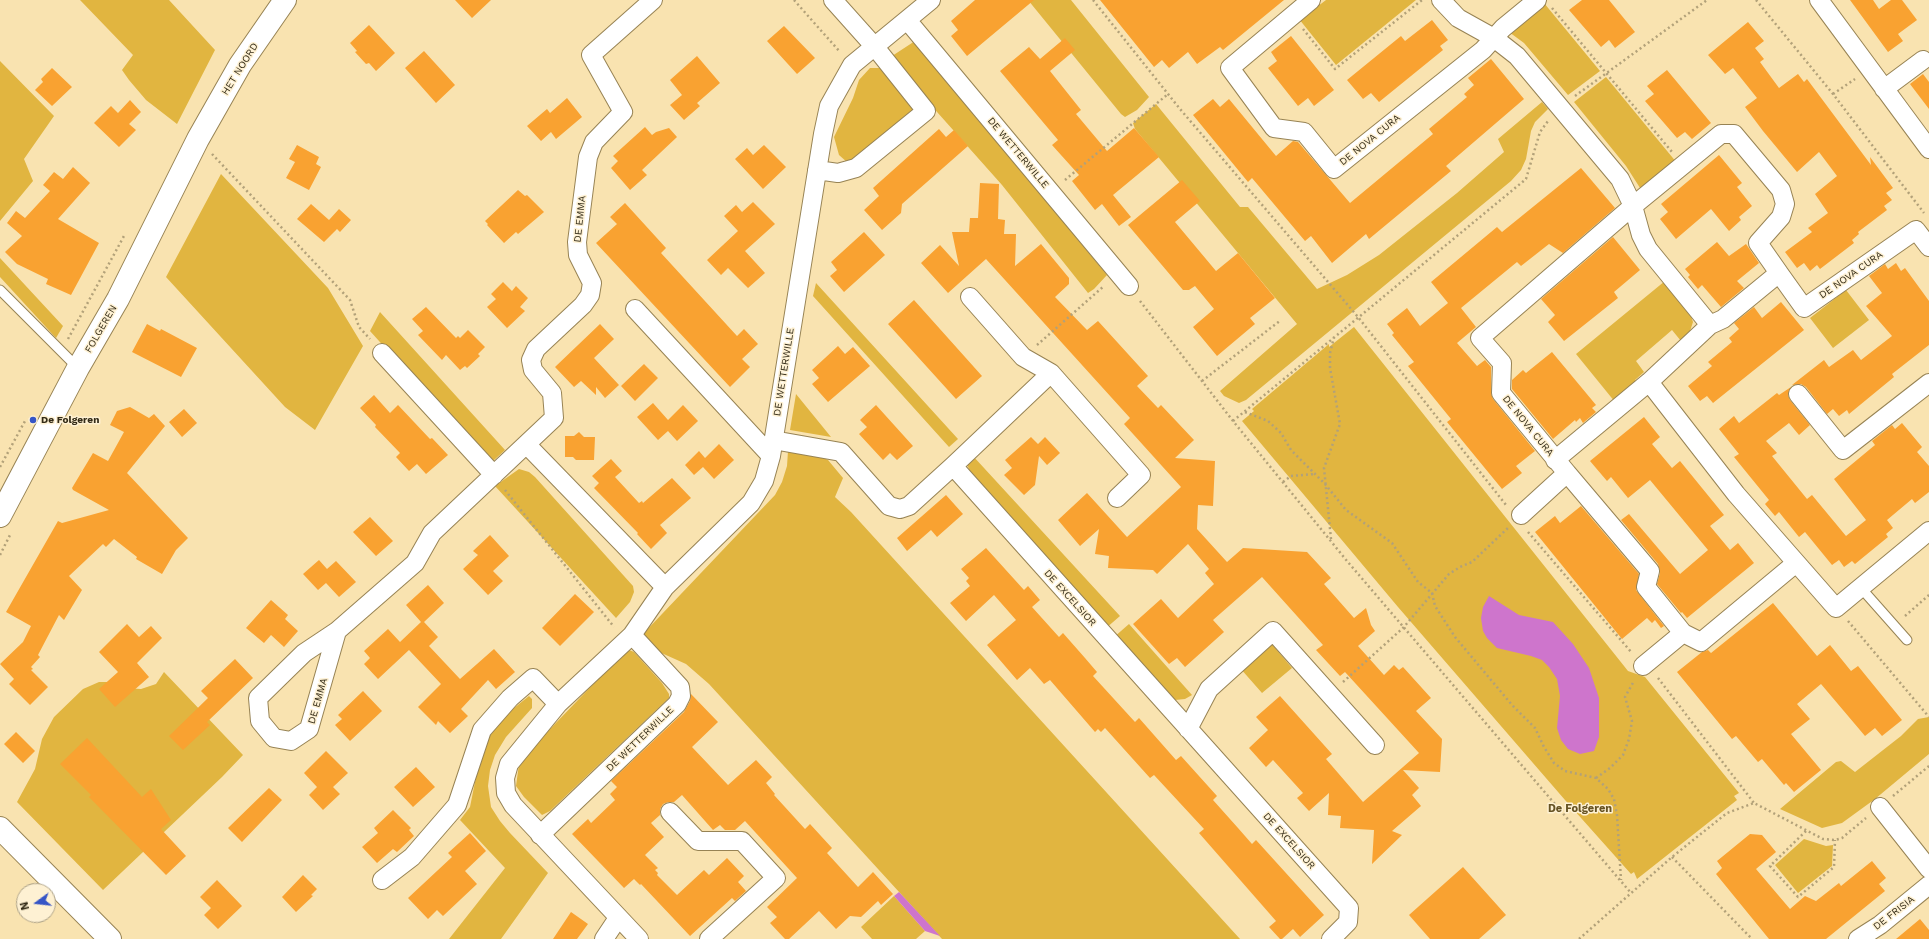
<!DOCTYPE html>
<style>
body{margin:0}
#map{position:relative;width:1929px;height:939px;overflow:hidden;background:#f9e3b0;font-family:"Work Sans",sans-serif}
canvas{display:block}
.north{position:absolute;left:16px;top:883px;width:40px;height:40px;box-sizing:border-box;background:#fef1d3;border:1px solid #ada288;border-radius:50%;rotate:255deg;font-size:11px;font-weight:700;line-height:16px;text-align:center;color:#332b17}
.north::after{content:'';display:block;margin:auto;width:14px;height:18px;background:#3655c6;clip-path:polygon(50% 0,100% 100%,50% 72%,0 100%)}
</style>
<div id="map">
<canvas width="1929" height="939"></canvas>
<div class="north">N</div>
</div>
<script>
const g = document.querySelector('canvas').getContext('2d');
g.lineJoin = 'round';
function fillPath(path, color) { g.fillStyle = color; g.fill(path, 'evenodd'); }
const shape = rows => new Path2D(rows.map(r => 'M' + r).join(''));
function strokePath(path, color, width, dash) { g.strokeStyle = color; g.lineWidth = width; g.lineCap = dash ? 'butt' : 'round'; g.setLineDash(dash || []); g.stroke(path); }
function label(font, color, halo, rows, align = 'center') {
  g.font = font + ' "Work Sans",sans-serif'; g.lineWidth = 3; g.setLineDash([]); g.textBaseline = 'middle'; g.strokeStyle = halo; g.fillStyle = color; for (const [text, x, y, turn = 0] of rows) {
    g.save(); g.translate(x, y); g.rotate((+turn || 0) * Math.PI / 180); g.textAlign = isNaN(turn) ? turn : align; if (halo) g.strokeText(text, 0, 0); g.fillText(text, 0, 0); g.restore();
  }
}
fillPath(shape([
 [80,0,169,0,215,50,177,124,146,100,129,80,122,70,133,55],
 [1028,0,1071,0,1149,97,1137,110,1125,117,1121,114],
 [1326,0,1416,0,1336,65,1299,19,1309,13],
 [1544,3,1600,71,1568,95,1524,43,1509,32],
 [915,41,1107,275,1094,289,1088,293,1002,185,889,58],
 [0,61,54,116,24,159,33,181,0,221],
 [870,68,883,68,916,109,858,159,848,163,839,155,834,137,853,98,859,80],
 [1606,77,1677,163,1642,191,1626,166,1574,102],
 [1542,102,1548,109,1535,122,1531,131,1526,159,1521,170,1511,181,1246,400,1239,403,1224,396,1220,391,1297,324,1135,129,1133,123,1156,104,1240,207,1248,207,1317,289,1347,275,1379,255,1457,193,1504,152,1498,139],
 [221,174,328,288,363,346,315,430,285,407,166,277],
 [0,258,63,326,56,338,0,277],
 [1665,281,1690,313,1693,322,1690,331,1681,341,1672,330,1636,361,1644,372,1635,380,1638,383,1615,402,1576,354],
 [816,283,958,439,949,447,813,296],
 [1846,290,1869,320,1833,348,1810,318],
 [380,312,505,450,493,461,479,452,370,331],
 [1354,327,1628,671,1645,677,1739,793,1734,796,1737,800,1637,879,1634,872,1631,874,1565,800,1398,607,1242,421,1254,411,1252,409,1329,344,1329,347],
 [796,394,831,437,790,430],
 [788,451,816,454,828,460,843,478,835,497,851,512,1240,939,942,939,709,684,686,664,657,651,643,634,775,495,782,482,787,466],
 [973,456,1120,616,1105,629,972,477,967,464],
 [519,469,529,472,535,477,633,586,634,592,630,602,616,618,495,486],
 [1129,624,1192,695,1185,699,1175,700,1113,638],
 [1270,642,1292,668,1262,693,1240,668],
 [627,649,634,652,662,683,669,694,669,698,550,811,542,815,524,797,516,786,519,764,527,753],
 [164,672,243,755,222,777,103,890,17,802,35,769,42,739,54,717,83,689,99,682,112,682,123,688,141,689,156,684],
 [529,696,532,699,532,708,506,737,495,755,490,770,488,786,491,807,500,821,510,833,548,873,501,939,449,939,505,868,460,820,470,807,483,742,503,717],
 [1929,717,1929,754,1875,799,1842,823,1822,828,1780,809,1836,762,1841,761,1855,772,1901,736,1918,719],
 [1804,839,1826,846,1833,845,1832,866,1798,893,1775,865],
 [894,896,925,931,916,939,872,939,861,927]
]), '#e1b540');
fillPath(shape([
 [1489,596,1519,615,1553,622,1573,644,1589,668,1599,698,1599,737,1594,751,1580,754,1568,749,1561,740,1557,728,1560,696,1557,679,1549,667,1542,660,1531,656,1497,648,1487,638,1483,631,1481,618,1483,607],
 [899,892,940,936,925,931,917,922,894,896]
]), '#ce75cc');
fillPath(shape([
 [455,0,491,0,472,18],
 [975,0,1034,0,967,56,951,36,958,30,951,21],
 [1100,0,1284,0,1223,50,1220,47,1197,64,1188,52,1169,68,1162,60,1154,67],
 [1582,0,1609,0,1635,32,1615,48,1609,40,1601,47,1569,10],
 [1850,0,1873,0,1879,9,1891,0,1902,0,1917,20,1898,34,1903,41,1888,52],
 [1432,20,1448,40,1440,46,1443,50,1379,102,1371,93,1363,99,1347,80,1401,36,1405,41],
 [1748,22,1764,41,1755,48,1764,59,1760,62,1779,88,1798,74,1804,82,1807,79,1871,165,1870,157,1893,188,1886,193,1892,200,1884,206,1887,210,1858,232,1859,234,1852,240,1854,243,1820,269,1817,265,1810,271,1804,263,1797,268,1785,252,1812,232,1808,228,1828,213,1815,194,1837,176,1819,152,1797,172,1763,131,1745,107,1757,98,1733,68,1725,74,1708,55],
 [369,25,395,53,376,71,369,63,366,64,355,52,357,51,350,43],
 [784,26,815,58,797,74,767,41],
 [1291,36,1334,90,1314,106,1308,98,1298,106,1268,68,1277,61,1271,52],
 [1065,38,1075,50,1050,71,1081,110,1076,114,1107,151,1134,128,1159,157,1113,195,1131,217,1119,226,1102,204,1095,210,1072,181,1079,175,1052,145,1058,140,1000,71,1029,47,1040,59],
 [424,51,455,85,436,103,405,68],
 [697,56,720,83,697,103,700,106,684,120,670,105,682,95,670,80],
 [1491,59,1524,99,1446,166,1451,171,1369,239,1366,234,1332,263,1311,236,1305,241,1252,178,1248,182,1193,115,1213,99,1220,107,1229,99,1276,156,1293,141,1298,142,1350,203,1433,134,1429,129,1467,97,1464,94,1474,85,1468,78],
 [52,68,72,87,52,106,35,90,43,82,41,79],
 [1667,70,1711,123,1692,139,1685,132,1677,138,1645,101,1654,94,1647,86],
 [1923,74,1929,82,1929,109,1910,84],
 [567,98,582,117,556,139,551,132,541,141,527,126,547,109,550,113],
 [130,100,141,112,129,124,136,130,119,147,94,123,111,106,118,113],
 [645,127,652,135,656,132,669,128,677,137,642,170,647,175,630,190,611,168,618,161,613,156],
 [939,129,946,137,954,130,968,146,902,204,901,213,882,230,864,210,879,196,873,188],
 [297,145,319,157,316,164,321,167,309,190,286,178,295,162,289,159],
 [764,145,786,167,763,189,735,159,747,148,753,155],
 [1719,155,1742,183,1737,187,1752,206,1739,217,1741,220,1729,231,1711,209,1676,239,1660,219,1668,212,1661,204],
 [73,167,90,183,58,219,99,243,71,295,46,284,48,279,17,264,5,252,22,236,7,223,16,211,25,218,50,191,43,185,54,172,63,179],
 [1581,168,1615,208,1563,253,1549,244,1521,266,1517,262,1461,308,1476,327,1457,343,1477,366,1485,360,1491,367,1491,393,1493,399,1535,451,1516,466,1522,473,1502,489,1447,422,1451,419,1408,366,1414,362,1392,335,1394,333,1387,324,1407,308,1420,326,1448,303,1431,282,1497,227,1502,232],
 [1182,180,1200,201,1175,222,1216,271,1238,253,1275,298,1250,318,1255,324,1217,356,1193,327,1214,309,1195,286,1189,290,1183,290,1128,225],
 [980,183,999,184,998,219,1005,220,1004,234,1016,234,1015,266,1041,244,1069,278,1069,284,1055,297,1087,330,1098,321,1148,376,1137,386,1158,408,1161,405,1194,440,1175,458,1215,461,1213,506,1198,505,1197,529,1227,562,1243,548,1307,552,1331,578,1324,584,1354,618,1366,608,1371,625,1375,631,1358,646,1384,675,1394,665,1399,670,1403,667,1431,698,1416,711,1442,739,1440,772,1403,770,1419,788,1412,795,1421,806,1392,831,1402,835,1372,864,1374,830,1340,828,1341,816,1328,815,1329,793,1309,811,1297,798,1303,793,1273,760,1266,767,1249,748,1268,730,1256,717,1280,696,1332,754,1326,759,1363,802,1419,753,1345,672,1340,676,1316,650,1323,645,1262,577,1213,620,1224,632,1185,667,1177,658,1169,664,1133,624,1161,599,1178,618,1214,584,1205,573,1209,569,1188,544,1157,574,1153,570,1108,568,1109,556,1095,554,1099,529,1080,546,1058,520,1087,493,1127,537,1181,487,1124,424,1130,418,986,259,948,293,921,263,940,245,959,266,952,232,969,232,970,218,978,218],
 [518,190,525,196,527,195,544,212,518,234,516,232,504,243,487,225,488,224,485,221],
 [753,202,775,224,745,251,765,273,748,288,728,268,721,275,707,260,738,231,724,216,736,205,742,212],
 [625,203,666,248,661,253,737,336,744,329,758,344,742,359,750,367,730,387,596,243,617,224,610,217],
 [311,204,329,220,339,209,351,220,340,232,337,229,324,242,297,219],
 [864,232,885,255,844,292,830,276,837,270,831,262],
 [1613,237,1640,270,1614,292,1618,298,1564,341,1548,322,1555,315,1541,299],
 [1717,242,1729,256,1746,244,1759,263,1737,281,1744,288,1721,307,1702,285,1698,289,1688,277,1690,275,1685,269],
 [1896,263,1901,271,1905,268,1929,301,1929,345,1892,374,1894,377,1849,414,1847,410,1839,416,1833,409,1827,414,1806,387,1801,384,1792,385,1824,360,1829,367,1853,350,1861,360,1892,336,1866,306,1882,293,1869,276,1885,264,1888,269],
 [503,282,512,291,516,286,528,298,520,307,525,311,507,328,487,307,496,299,491,294],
 [914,300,982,376,956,399,888,324],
 [1781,302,1804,330,1713,403,1707,396,1700,401,1688,386,1712,366,1708,362,1732,342,1729,338,1739,329,1734,323,1754,307,1762,318],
 [426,307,456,338,458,336,460,338,468,330,485,347,478,354,480,356,467,368,465,366,460,370,446,355,442,360,418,335,423,331,412,319],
 [147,324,160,331,161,329,197,348,181,377,132,352],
 [600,324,614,339,594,358,619,385,605,398,596,387,596,395,581,381,574,387,555,367],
 [838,346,845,354,853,347,870,366,828,402,812,384,819,378,812,370],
 [1552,352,1596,405,1592,408,1596,412,1583,423,1580,418,1576,422,1575,420,1553,439,1512,389,1512,380,1523,370,1526,373],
 [644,364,658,378,635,401,621,386],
 [1791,387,1788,395,1790,400,1810,425,1799,435,1789,423,1766,441,1777,453,1772,456,1807,499,1812,495,1846,536,1866,520,1834,479,1875,445,1872,441,1892,425,1895,429,1902,423,1922,447,1917,452,1929,466,1929,492,1915,503,1912,499,1887,520,1893,528,1886,534,1888,537,1855,564,1852,561,1844,567,1839,560,1832,565,1805,532,1799,537,1779,512,1775,516,1765,504,1769,500,1734,457,1739,454,1719,429,1734,416,1739,423,1777,393,1779,395],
 [374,395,390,413,398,405,430,439,432,438,448,455,426,474,417,464,409,471,396,457,400,453,375,427,376,425,360,408],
 [653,403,668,420,683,405,698,421,677,441,668,431,658,440,637,417],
 [876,405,913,446,897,460,890,453,883,460,859,434,867,427,860,420],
 [130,407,149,418,154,414,165,426,127,473,188,538,176,550,162,574,136,559,137,557,114,539,106,547,103,544,69,576,82,590,64,620,59,615,38,655,40,657,31,667,33,669,31,670,48,687,30,705,9,684,14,679,0,664,23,642,31,626,6,612,58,521,62,523,109,510,73,490,72,488,93,453,108,461,124,432,110,425,117,411],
 [184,409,197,423,182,437,169,422],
 [1644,417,1660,437,1652,444,1672,468,1680,461,1724,515,1710,526,1730,550,1738,543,1754,563,1687,618,1682,612,1681,613,1657,584,1660,573,1658,564,1621,520,1629,514,1680,574,1708,550,1650,480,1628,498,1611,477,1607,481,1590,461],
 [579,432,584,437,595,437,594,460,576,460,573,457,565,457,565,436,574,436],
 [1031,437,1038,444,1045,437,1060,453,1047,465,1039,456,1035,485,1024,495,1004,475,1012,468,1005,460],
 [719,444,734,460,714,479,703,467,694,475,685,465,699,451,705,458],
 [611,459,622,471,615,477,639,503,642,501,643,503,672,478,691,498,660,525,667,533,651,549,637,534,638,533,594,488,599,483,592,476],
 [946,495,963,514,937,537,931,530,907,551,897,538],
 [1581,506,1639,574,1636,590,1664,626,1661,628,1655,620,1652,623,1647,618,1622,639,1535,532,1555,516,1560,523],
 [370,517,393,541,376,556,353,532],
 [490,535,509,556,493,571,503,581,488,595,463,569,478,555,473,551],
 [986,548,1024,590,1028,586,1040,600,1032,607,1059,637,1063,633,1085,658,1097,672,1093,676,1135,722,1139,718,1176,760,1181,756,1217,796,1213,800,1238,828,1252,844,1256,840,1324,915,1300,937,1293,929,1282,939,1280,939,1269,927,1276,921,1199,833,1204,829,1154,775,1150,778,1105,728,1101,732,1098,729,1095,732,1050,680,1044,684,1030,668,1017,680,987,645,1016,620,994,595,966,621,950,603,970,586,966,581,969,578,961,569],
 [319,560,327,569,336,561,356,582,339,597,326,583,318,590,303,574],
 [428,585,444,603,424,622,438,637,429,646,460,679,494,649,515,672,496,689,488,680,461,709,468,716,450,733,438,721,436,725,418,707,441,684,409,650,378,679,364,664,370,658,364,651,388,629,400,642,421,622,406,605],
 [575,594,594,612,560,646,542,628],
 [271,600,288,615,285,619,298,631,284,647,271,635,264,643,246,628],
 [1773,603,1817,656,1830,645,1851,671,1858,666,1902,720,1882,736,1875,728,1865,736,1821,684,1797,704,1810,719,1791,734,1821,770,1794,792,1786,783,1784,785,1762,759,1758,762,1736,736,1732,739,1677,672,1702,652,1708,650,1711,653],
 [127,624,139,637,151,626,162,638,137,663,149,677,115,707,99,689,118,672,99,652],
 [235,659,253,678,207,722,210,725,183,750,169,736,208,698,201,691],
 [363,691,382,711,350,741,335,725,342,719,338,715],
 [691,694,718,722,692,747,728,785,756,760,772,777,766,783,775,794,774,795,805,829,810,824,832,848,827,853,858,887,873,872,893,894,881,905,878,901,861,917,850,916,836,929,819,911,789,939,785,939,770,923,777,917,767,907,797,878,745,821,735,830,725,830,720,825,713,830,682,795,674,802,668,802,663,804,660,809,660,815,651,823,664,837,645,855,658,868,655,870,658,873,657,875,677,895,704,870,709,875,727,858,744,876,738,882,746,891,735,901,732,898,690,936,641,884,640,885,634,879,624,888,572,834,588,819,591,823,615,800,610,794,617,787,611,781,684,712,690,701],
 [16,732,35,751,23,763,4,744],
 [87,738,142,797,151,789,171,820,161,829,186,856,166,875,89,797,91,795,60,764],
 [326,751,348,773,333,787,340,794,323,810,309,795,317,787,304,773],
 [416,767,435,787,413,807,394,787],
 [269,788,282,800,242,842,228,828],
 [393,810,411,828,409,830,414,836,397,852,393,849,377,863,362,847,378,833,374,828],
 [470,833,486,851,465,871,477,884,443,916,437,910,428,919,408,898,452,857,448,853],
 [1750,834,1762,835,1776,852,1756,869,1790,909,1805,896,1816,901,1839,883,1841,886,1872,861,1886,878,1879,884,1885,891,1826,939,1769,939,1716,874,1722,868,1717,861],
 [1463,867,1506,915,1479,939,1430,939,1409,915],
 [303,875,317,889,311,895,313,896,296,912,282,897],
 [217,880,242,906,218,929,204,915,211,908,200,897],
 [571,912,588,924,577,939,553,939],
 [1920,919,1929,930,1929,939,1896,939]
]), '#f9a231');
const lane = shape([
 [0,290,78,368],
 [1861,588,1907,640]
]);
const street = shape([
 [1311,0,1230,68,1274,128,1304,132,1334,169,1483,50,1503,28,1537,0],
 [1441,0,1458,18,1494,38,1517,56,1620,179,1633,206,1641,235,1648,249,1710,325],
 [1819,0,1929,149],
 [907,20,1129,286],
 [1884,89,1923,60],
 [817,170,838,173,856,168,926,111,875,47,833,0],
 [970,297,1023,357,1051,373,1141,475,1117,498],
 [635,309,771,456],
 [382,353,494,475],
 [1649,382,1736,494,1836,608,1929,531],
 [1798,394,1843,450,1929,383],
 [773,440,841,452,889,506,900,509,909,506,953,466,1051,373],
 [527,445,665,587],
 [1555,460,1649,382,1710,325,1723,319,1779,273,1804,308,1916,230,1929,247],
 [953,466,1349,908,1348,922,1331,939],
 [1567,473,1501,393,1502,363,1480,338,1633,206,1721,134,1734,134,1781,190,1785,204,1781,217,1758,243,1779,273],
 [1521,515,1567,473,1650,571,1646,587,1683,633,1701,642,1796,563],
 [337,631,309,729,291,741,274,738,260,721,258,698,304,653,337,631,415,563,432,533,554,418,552,393,533,370,531,360,536,349,583,305,590,295,592,283,578,255,577,242,588,157,594,142,623,112,591,55,653,0],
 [1643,666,1683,633],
 [1188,729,1209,689,1273,631,1375,745],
 [1880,807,1929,869],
 [670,812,698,841,742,841,776,878,709,939],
 [540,835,677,704,681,696,680,687,632,635],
 [382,880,412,857,457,805,482,730,510,698,533,678,558,704],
 [604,939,618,918],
 [639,939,513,805,506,793,505,778,509,764,558,704,632,635,665,587,751,503,764,481,771,456,823,134,829,106,852,65,931,0],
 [1858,939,1880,925,1929,885]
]);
const secondary = shape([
 [0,516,78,368,118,299,198,139,240,65,285,0],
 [0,828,110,939]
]);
strokePath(lane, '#978354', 11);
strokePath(street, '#978354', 20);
strokePath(secondary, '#978354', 24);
strokePath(shape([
 [794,0,840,52],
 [1093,0,1180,109,1358,317,1506,505],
 [1756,0,1833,94,1924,213],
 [1552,8,1672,152],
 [1303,29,1335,69,1422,0],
 [1833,94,1855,79],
 [1575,96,1707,0],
 [212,154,350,300,359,327,370,339],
 [1065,180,1168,94],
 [1140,301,1233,421,1347,561,1631,893],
 [68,339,124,236],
 [1037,345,1104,286],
 [1202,381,1281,320],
 [1245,412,1268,421,1281,433,1291,450,1325,484,1346,510,1392,543,1418,582,1432,593,1435,606,1455,637,1512,705,1535,728,1544,747,1554,763,1565,771,1596,778,1608,789,1614,799,1617,815,1621,880],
 [1233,421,1526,179,1540,132,1548,121],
 [0,467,25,421],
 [1283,482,1291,476,1315,474],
 [505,490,614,627],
 [1528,532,1632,653],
 [1331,539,1324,468,1340,424,1330,368,1330,353,1334,337],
 [0,555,10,535],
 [1905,616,1929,595],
 [1848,621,1929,717],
 [1658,678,1754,803],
 [1343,682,1403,628,1449,574,1460,567,1472,562,1509,527],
 [1596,778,1610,768,1623,755,1629,739,1632,721,1625,697,1634,681],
 [1893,796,1929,766],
 [1806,831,1770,866,1798,897,1834,867,1835,840],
 [1672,857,1752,939],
 [1579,939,1672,857,1727,813,1754,803,1823,839,1835,840,1842,838,1866,818]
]), '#b2a179', 2.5, [2, 3]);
strokePath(lane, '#fff', 9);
strokePath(street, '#fff', 18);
strokePath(secondary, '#fff', 22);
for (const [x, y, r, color] of [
 [33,420,4,"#3655c6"]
]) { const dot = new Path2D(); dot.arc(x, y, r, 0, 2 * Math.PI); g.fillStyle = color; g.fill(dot); strokePath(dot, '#fef1d3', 1.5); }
label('10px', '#332b17', '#fef1d3', [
 ["HET NOORD",240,69,-58],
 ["DE NOVA CURA",1370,140,-39],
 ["DE WETTERWILLE",1018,153,50],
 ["DE EMMA",580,219,-84],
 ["DE NOVA CURA",1851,275,-35],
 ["FOLGEREN",101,329,-60],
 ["DE WETTERWILLE",784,372,-81],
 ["DE NOVA CURA",1528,426,51],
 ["DE EXCELSIOR",1070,598,48],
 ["DE EMMA",318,701,-74],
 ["DE WETTERWILLE",640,739,-44],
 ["DE EXCELSIOR",1289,841,48],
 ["DE FRISIA",1894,913,-38]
]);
label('bold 10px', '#332b17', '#fef1d3', [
 ["De Folgeren",41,420]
], 'left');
label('bold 11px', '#665323', '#fef1d3', [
 ["De Folgeren",1580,809]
]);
</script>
